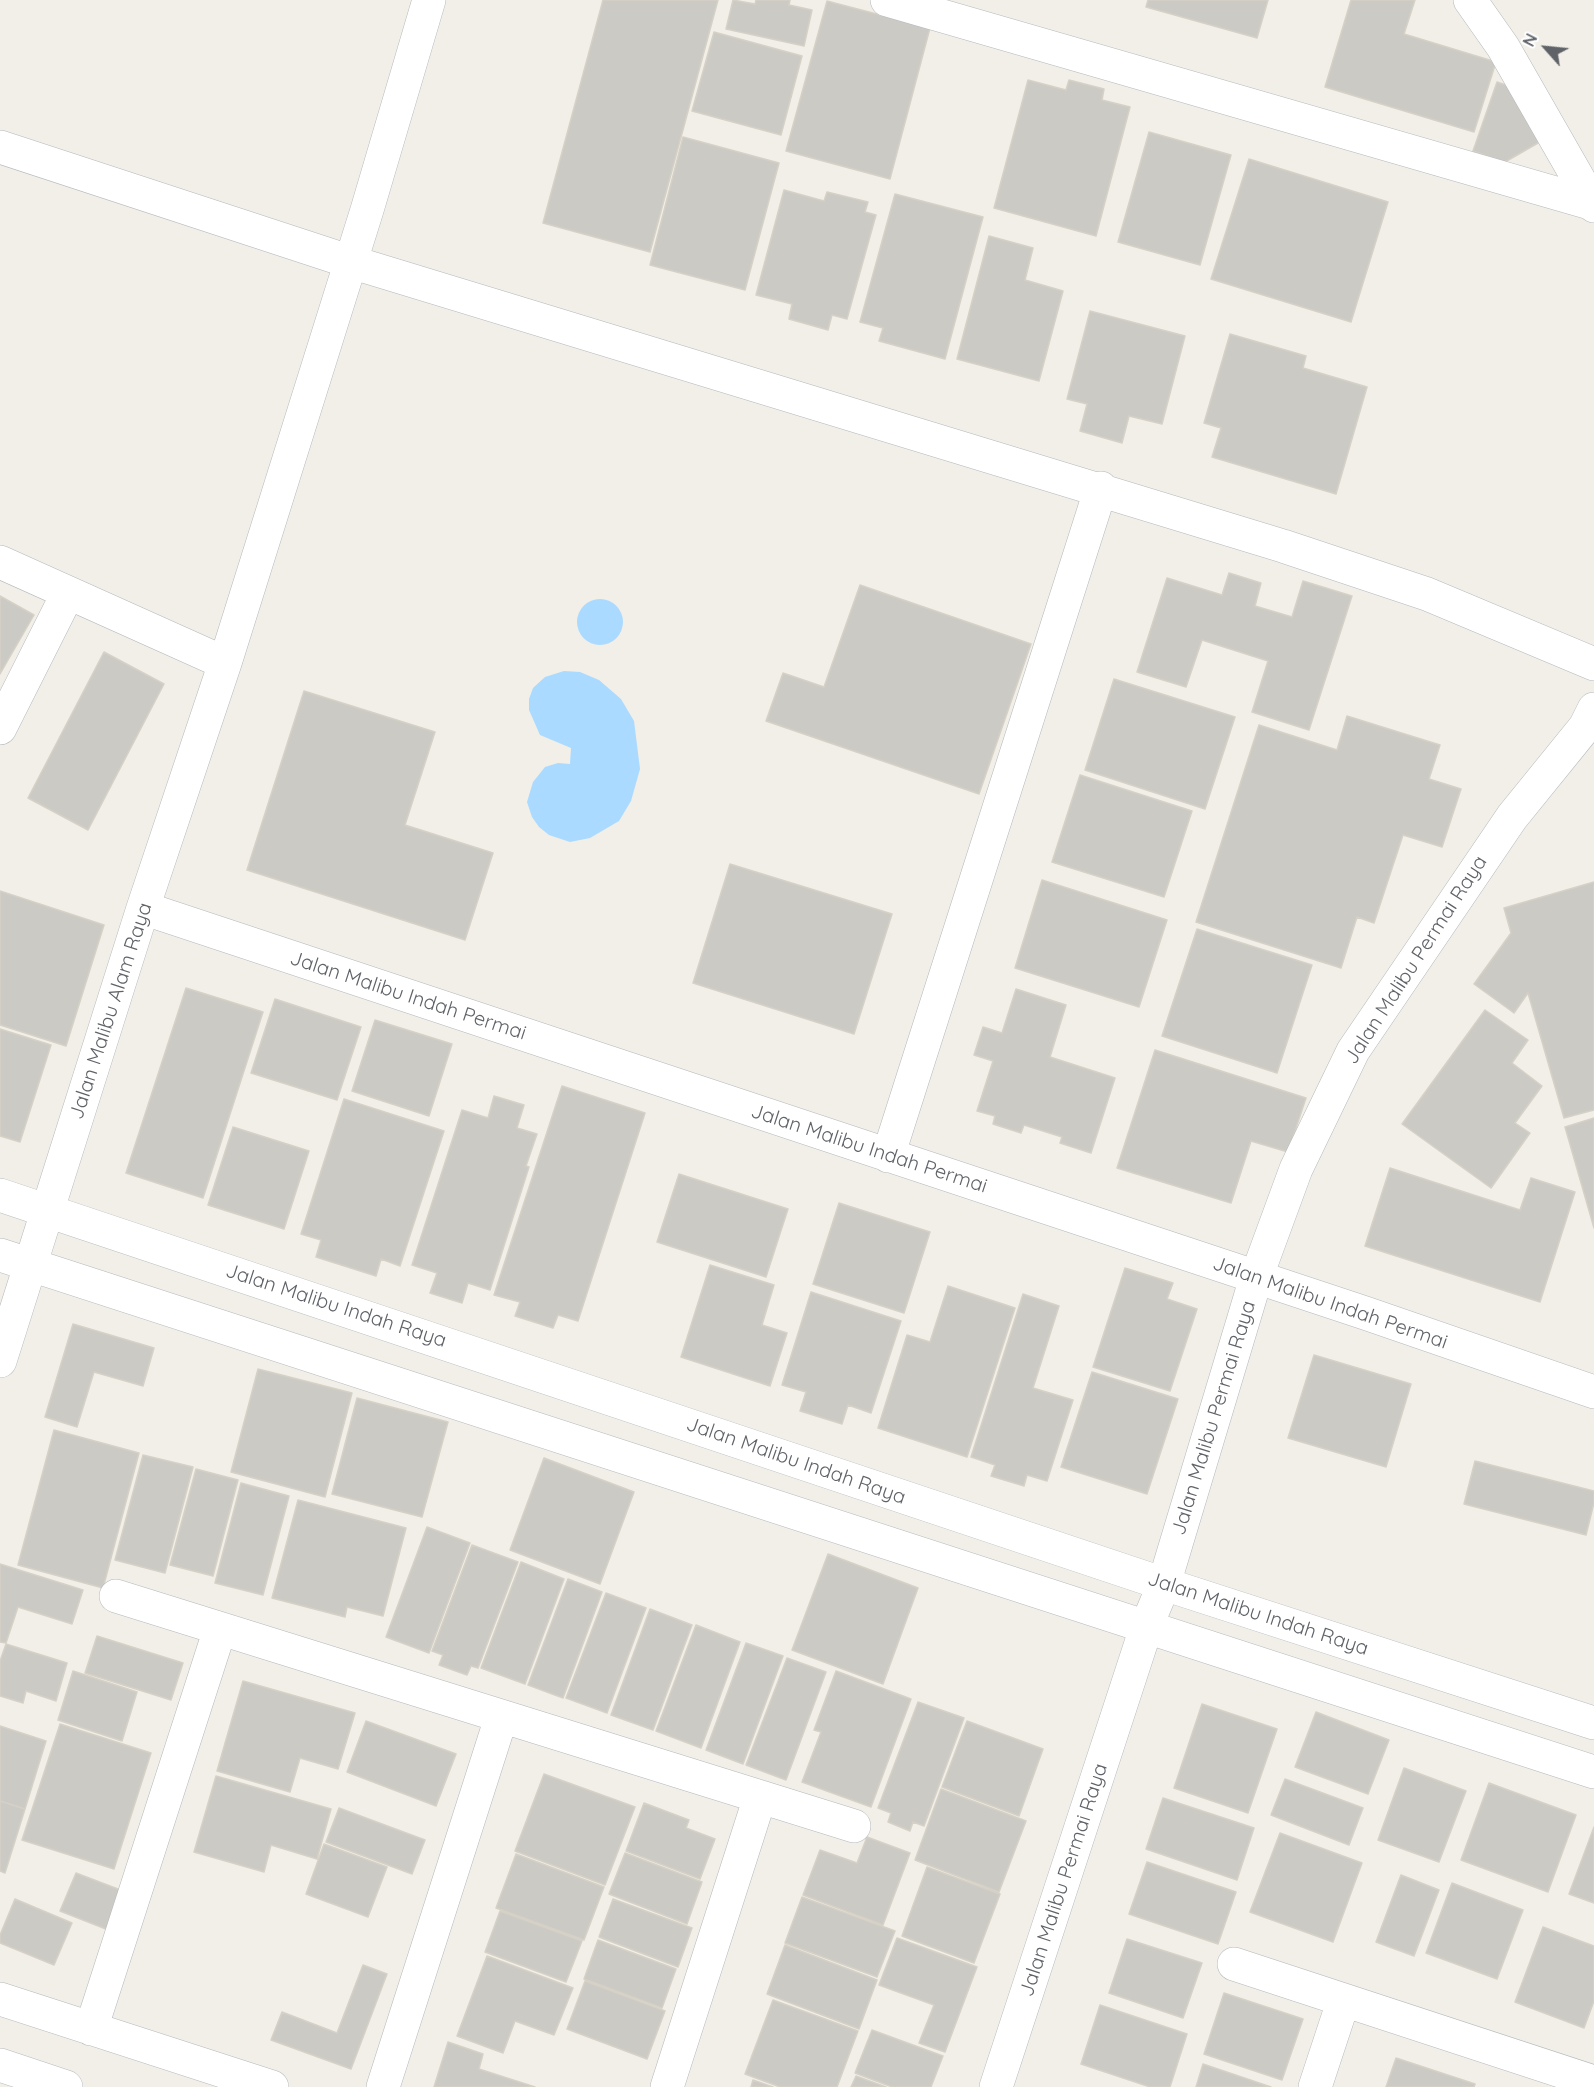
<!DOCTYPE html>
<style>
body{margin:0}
#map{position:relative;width:1594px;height:2087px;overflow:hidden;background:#f1efe8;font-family:Quicksand,sans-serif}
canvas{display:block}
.north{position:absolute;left:1516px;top:18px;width:60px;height:60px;-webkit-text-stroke:4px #fff;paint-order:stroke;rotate:297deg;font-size:16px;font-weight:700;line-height:24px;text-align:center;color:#5f6368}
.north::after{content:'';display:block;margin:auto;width:21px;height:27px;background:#5f6368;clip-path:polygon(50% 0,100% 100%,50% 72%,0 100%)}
</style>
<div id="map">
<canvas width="1594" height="2087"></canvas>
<div class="north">N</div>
</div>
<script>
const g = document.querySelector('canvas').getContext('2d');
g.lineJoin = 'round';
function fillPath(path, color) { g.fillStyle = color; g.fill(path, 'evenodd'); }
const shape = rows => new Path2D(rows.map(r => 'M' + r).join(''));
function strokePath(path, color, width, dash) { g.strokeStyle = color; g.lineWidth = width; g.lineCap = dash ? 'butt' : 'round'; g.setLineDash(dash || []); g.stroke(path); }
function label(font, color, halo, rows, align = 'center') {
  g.font = font + ' Quicksand,sans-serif'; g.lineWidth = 5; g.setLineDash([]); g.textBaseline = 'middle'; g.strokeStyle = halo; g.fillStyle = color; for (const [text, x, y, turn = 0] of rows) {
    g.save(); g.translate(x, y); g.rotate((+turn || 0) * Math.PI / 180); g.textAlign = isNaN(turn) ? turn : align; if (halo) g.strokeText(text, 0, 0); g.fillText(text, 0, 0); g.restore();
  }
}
fillPath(shape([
 '577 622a23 23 0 1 1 46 0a23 23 0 1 1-46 0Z',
 [564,671,580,672,599,680,621,699,634,721,640,769,631,801,619,821,590,838,570,842,549,835,539,827,532,817,527,802,533,782,545,767,558,763,570,764,571,748,540,735,529,710,529,699,533,688,545,677]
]), '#aadaff');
const building = shape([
 [603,0,718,0,650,252,543,223,603,0],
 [733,0,755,4,756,0,790,0,789,5,812,10,804,46,726,29,733,0],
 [1148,0,1268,0,1257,38,1146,7,1148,0],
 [1351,0,1415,0,1404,34,1496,62,1474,132,1325,87,1351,0],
 [827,1,930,28,890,179,786,151,827,1],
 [714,32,802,56,781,135,692,111,714,32],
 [1028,80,1066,90,1069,80,1104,89,1102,100,1130,107,1096,236,994,208,1028,80],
 [1497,82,1529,93,1538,143,1505,162,1473,151,1497,82],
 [1149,132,1231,155,1200,265,1118,242,1149,132],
 [683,137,779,163,745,290,650,265,683,137],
 [1249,159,1388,202,1351,322,1211,279,1249,159],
 [784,190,824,201,827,192,868,202,865,212,876,215,847,319,832,315,828,330,789,319,792,304,756,295,784,190],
 [895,194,983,217,945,359,879,341,883,328,860,322,895,194],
 [989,236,1033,248,1025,280,1063,291,1039,381,957,359,989,236],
 [1090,311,1185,336,1162,424,1129,416,1122,443,1080,431,1087,404,1067,399,1090,311],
 [1230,334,1306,356,1303,368,1367,387,1336,494,1212,457,1221,428,1204,423,1230,334],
 [1229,573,1261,583,1255,606,1292,617,1303,581,1352,596,1309,730,1252,712,1268,661,1202,640,1186,687,1137,672,1167,578,1222,595,1229,573],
 [860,585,1031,644,979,794,766,721,783,673,824,687,860,585],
 [0,596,34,615,0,674,0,596],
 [104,652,164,684,88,830,28,798,104,652],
 [1114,679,1235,717,1205,809,1085,770,1114,679],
 [304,691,435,732,405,825,493,853,465,940,247,870,304,691],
 [1347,716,1440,745,1429,779,1461,789,1442,847,1403,835,1374,923,1357,917,1341,968,1196,922,1259,725,1337,750,1347,716],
 [1080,775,1192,811,1164,897,1052,862,1080,775],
 [730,864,892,914,854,1034,693,983,730,864],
 [1042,880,1167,920,1139,1007,1015,968,1042,880],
 [1594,882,1594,1110,1564,1118,1528,993,1514,1013,1474,984,1511,933,1504,908,1594,882],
 [0,891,104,925,66,1046,0,1025,0,891],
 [1197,929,1312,965,1277,1073,1162,1036,1197,929],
 [186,988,263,1012,203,1198,126,1173,186,988],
 [1016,989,1066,1005,1050,1057,1115,1078,1091,1153,1060,1143,1062,1137,1024,1125,1021,1133,993,1124,995,1116,977,1111,993,1061,974,1055,983,1027,1002,1033,1016,989],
 [275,999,361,1027,337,1100,251,1073,275,999],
 [1485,1010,1528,1040,1512,1063,1542,1086,1515,1123,1530,1133,1491,1188,1402,1124,1485,1010],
 [375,1020,452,1044,429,1116,352,1091,375,1020],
 [0,1029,51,1045,20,1142,0,1136,0,1029],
 [1155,1050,1306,1098,1288,1152,1251,1141,1231,1203,1117,1168,1155,1050],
 [562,1086,645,1113,578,1321,558,1315,553,1328,515,1316,520,1302,494,1295,562,1086],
 [494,1096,524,1105,517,1128,537,1134,526,1166,529,1167,490,1290,468,1283,462,1303,430,1293,437,1273,412,1265,462,1110,488,1118,494,1096],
 [344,1099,444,1131,400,1266,381,1259,376,1276,316,1257,321,1240,301,1234,344,1099],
 [1594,1118,1594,1228,1565,1127,1594,1118],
 [233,1127,309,1151,284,1229,208,1205,233,1127],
 [1390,1168,1520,1210,1531,1178,1575,1192,1540,1302,1365,1246,1390,1168],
 [679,1174,788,1209,766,1277,657,1242,679,1174],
 [839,1203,930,1232,904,1313,813,1284,839,1203],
 [710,1265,774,1285,762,1325,787,1333,770,1386,681,1357,710,1265],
 [1125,1268,1173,1283,1167,1299,1197,1309,1170,1391,1093,1367,1125,1268],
 [948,1286,1015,1308,967,1457,878,1428,907,1335,930,1342,948,1286],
 [811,1292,901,1321,871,1413,848,1405,842,1424,800,1411,806,1392,782,1385,811,1292],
 [1023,1294,1059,1306,1033,1388,1073,1400,1047,1481,1027,1475,1024,1486,991,1476,995,1465,971,1457,1023,1294],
 [73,1324,154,1348,143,1386,94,1372,77,1427,45,1417,73,1324],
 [1314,1355,1411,1384,1386,1467,1288,1438,1314,1355],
 [258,1369,352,1393,325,1497,231,1472,258,1369],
 [1092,1372,1178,1399,1147,1494,1061,1467,1092,1372],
 [357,1398,448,1422,422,1517,332,1494,357,1398],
 [54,1430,139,1453,103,1588,18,1565,54,1430],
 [143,1455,193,1467,165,1573,115,1560,143,1455],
 [544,1458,634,1492,600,1584,510,1550,544,1458],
 [1475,1461,1594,1491,1594,1503,1586,1535,1464,1504,1475,1461],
 [196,1469,238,1480,213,1576,170,1565,196,1469],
 [241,1483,289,1496,263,1595,215,1583,241,1483],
 [298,1500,406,1528,383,1616,347,1607,345,1617,272,1598,298,1500],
 [427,1527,470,1543,429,1653,386,1637,427,1527],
 [472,1545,518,1562,478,1668,471,1666,467,1675,439,1665,443,1655,432,1651,472,1545],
 [828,1554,918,1588,883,1684,792,1650,828,1554],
 [521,1562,564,1579,525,1684,481,1668,521,1562],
 [0,1564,83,1590,72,1624,18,1607,6,1643,0,1642,0,1564],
 [568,1579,602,1592,563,1698,528,1685,568,1579],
 [606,1593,646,1608,607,1713,566,1698,606,1593],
 [650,1609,692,1625,653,1730,611,1715,650,1609],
 [696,1625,740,1642,701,1748,656,1731,696,1625],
 [97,1636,183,1663,171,1700,85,1673,97,1636],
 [746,1643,783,1656,743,1764,706,1750,746,1643],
 [6,1644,67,1663,56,1701,26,1691,23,1703,0,1696,0,1661,6,1644],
 [787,1658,826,1672,786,1780,746,1765,787,1658],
 [73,1671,137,1692,122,1741,58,1720,73,1671],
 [836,1671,911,1699,871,1807,802,1782,821,1732,814,1730,836,1671],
 [243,1681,355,1713,338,1769,300,1758,290,1792,217,1771,243,1681],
 [918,1702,964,1718,924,1826,913,1822,910,1831,888,1822,891,1813,878,1808,918,1702],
 [1202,1704,1277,1729,1248,1813,1174,1788,1202,1704],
 [1316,1712,1389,1740,1368,1794,1295,1767,1316,1712],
 [366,1721,456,1754,436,1806,347,1772,366,1721],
 [967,1721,1043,1749,1019,1816,942,1787,967,1721],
 [60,1724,151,1753,114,1869,22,1840,60,1724],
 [0,1726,46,1741,25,1809,0,1801,0,1726],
 [1404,1768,1466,1791,1439,1862,1378,1840,1404,1768],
 [544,1774,635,1807,605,1885,515,1851,544,1774],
 [216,1776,331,1809,317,1859,271,1845,264,1872,194,1852,216,1776],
 [1285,1779,1363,1808,1349,1845,1271,1815,1285,1779],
 [1489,1783,1576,1815,1548,1892,1461,1860,1489,1783],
 [941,1789,1026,1821,999,1892,915,1860,941,1789],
 [1163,1798,1254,1828,1237,1880,1146,1849,1163,1798],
 [0,1801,25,1809,5,1873,0,1871,0,1801],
 [644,1803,689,1820,686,1828,715,1839,700,1879,626,1851,644,1803],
 [339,1808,425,1840,412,1874,326,1842,339,1808],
 [1594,1827,1594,1903,1569,1894,1594,1827],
 [1280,1833,1362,1863,1333,1942,1250,1912,1280,1833],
 [867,1837,910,1853,883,1925,803,1895,820,1850,857,1863,867,1837],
 [324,1844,387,1867,368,1917,306,1894,324,1844],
 [625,1853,702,1882,687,1924,609,1894,625,1853],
 [516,1854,604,1887,584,1940,496,1908,516,1854],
 [1147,1862,1236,1892,1218,1944,1129,1914,1147,1862],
 [927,1867,1000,1894,974,1963,902,1936,927,1867],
 [76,1873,131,1894,116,1933,60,1911,76,1873],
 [1401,1875,1439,1890,1414,1956,1376,1942,1401,1875],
 [1452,1883,1523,1910,1497,1979,1426,1953,1452,1883],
 [802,1897,895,1931,877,1977,785,1943,802,1897],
 [15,1899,72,1923,54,1965,0,1943,0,1935,15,1899],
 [613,1899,692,1928,678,1967,599,1937,613,1899],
 [500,1911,582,1941,566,1982,485,1952,500,1911],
 [1543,1927,1594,1946,1594,2001,1584,2028,1515,2002,1543,1927],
 [897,1938,977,1967,945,2052,919,2043,934,2005,879,1985,897,1938],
 [1127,1939,1202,1963,1183,2018,1109,1993,1127,1939],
 [598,1940,676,1969,662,2008,584,1979,598,1940],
 [785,1945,877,1980,859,2029,767,1994,785,1945],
 [487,1956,573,1988,554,2035,515,2021,503,2053,457,2036,487,1956],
 [363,1965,387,1974,351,2069,271,2040,282,2012,337,2033,363,1965],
 [585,1981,665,2011,647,2059,567,2029,585,1981],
 [1224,1993,1303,2019,1282,2080,1204,2054,1224,1993],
 [773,2000,858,2031,837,2087,780,2087,745,2074,773,2000],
 [1100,2005,1187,2034,1170,2087,1150,2087,1081,2064,1100,2005],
 [872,2030,943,2056,931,2087,892,2087,855,2073,872,2030],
 [448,2042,483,2054,479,2069,535,2087,434,2087,448,2042],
 [1396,2058,1475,2084,1474,2087,1386,2087,1396,2058],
 [1203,2064,1271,2087,1196,2087,1203,2064],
 [856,2076,886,2087,851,2087,856,2076],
 [753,2080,773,2087,751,2087,753,2080]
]);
fillPath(building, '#cccac5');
strokePath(building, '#d6d1c6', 1.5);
const minor = shape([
 [887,0,1593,204],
 [1470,0,1503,47,1594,206],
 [0,147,351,262,1283,546,1427,594,1594,664],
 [0,562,225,663],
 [0,728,67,595],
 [143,908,1365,1313,1594,1392],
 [888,1156,1101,488],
 [0,1195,1164,1584,1594,1723],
 [0,1255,1594,1772],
 [0,1361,143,908,225,663,367,210,429,0],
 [116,1596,854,1826],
 [1234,1964,1594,2082],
 [0,1999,272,2087],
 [91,2029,220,1629],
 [383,2087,501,1718],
 [667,2087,760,1797],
 [996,2087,1147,1625,1164,1584,1256,1278,1296,1169,1353,1051,1512,817,1585,727,1594,709],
 [1315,2087,1343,2002]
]);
const secondary = shape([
 [0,2065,66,2087]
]);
strokePath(minor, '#b5b8bc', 34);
strokePath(secondary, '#b6babf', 34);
strokePath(minor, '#fff', 33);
strokePath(secondary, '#fff', 33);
label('20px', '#5f6368', '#fff', [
 ["Jalan Malibu Permai Raya",1416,960,-57],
 ["Jalan Malibu Indah Permai",408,996,18],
 ["Jalan Malibu Alam Raya",111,1011,-72],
 ["Jalan Malibu Indah Permai",869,1149,18],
 ["Jalan Malibu Indah Permai",1330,1303,19],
 ["Jalan Malibu Indah Raya",336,1306,18],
 ["Jalan Malibu Permai Raya",1214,1418,-73],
 ["Jalan Malibu Indah Raya",796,1461,19],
 ["Jalan Malibu Indah Raya",1258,1614,18],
 ["Jalan Malibu Permai Raya",1064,1880,-72]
]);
</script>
